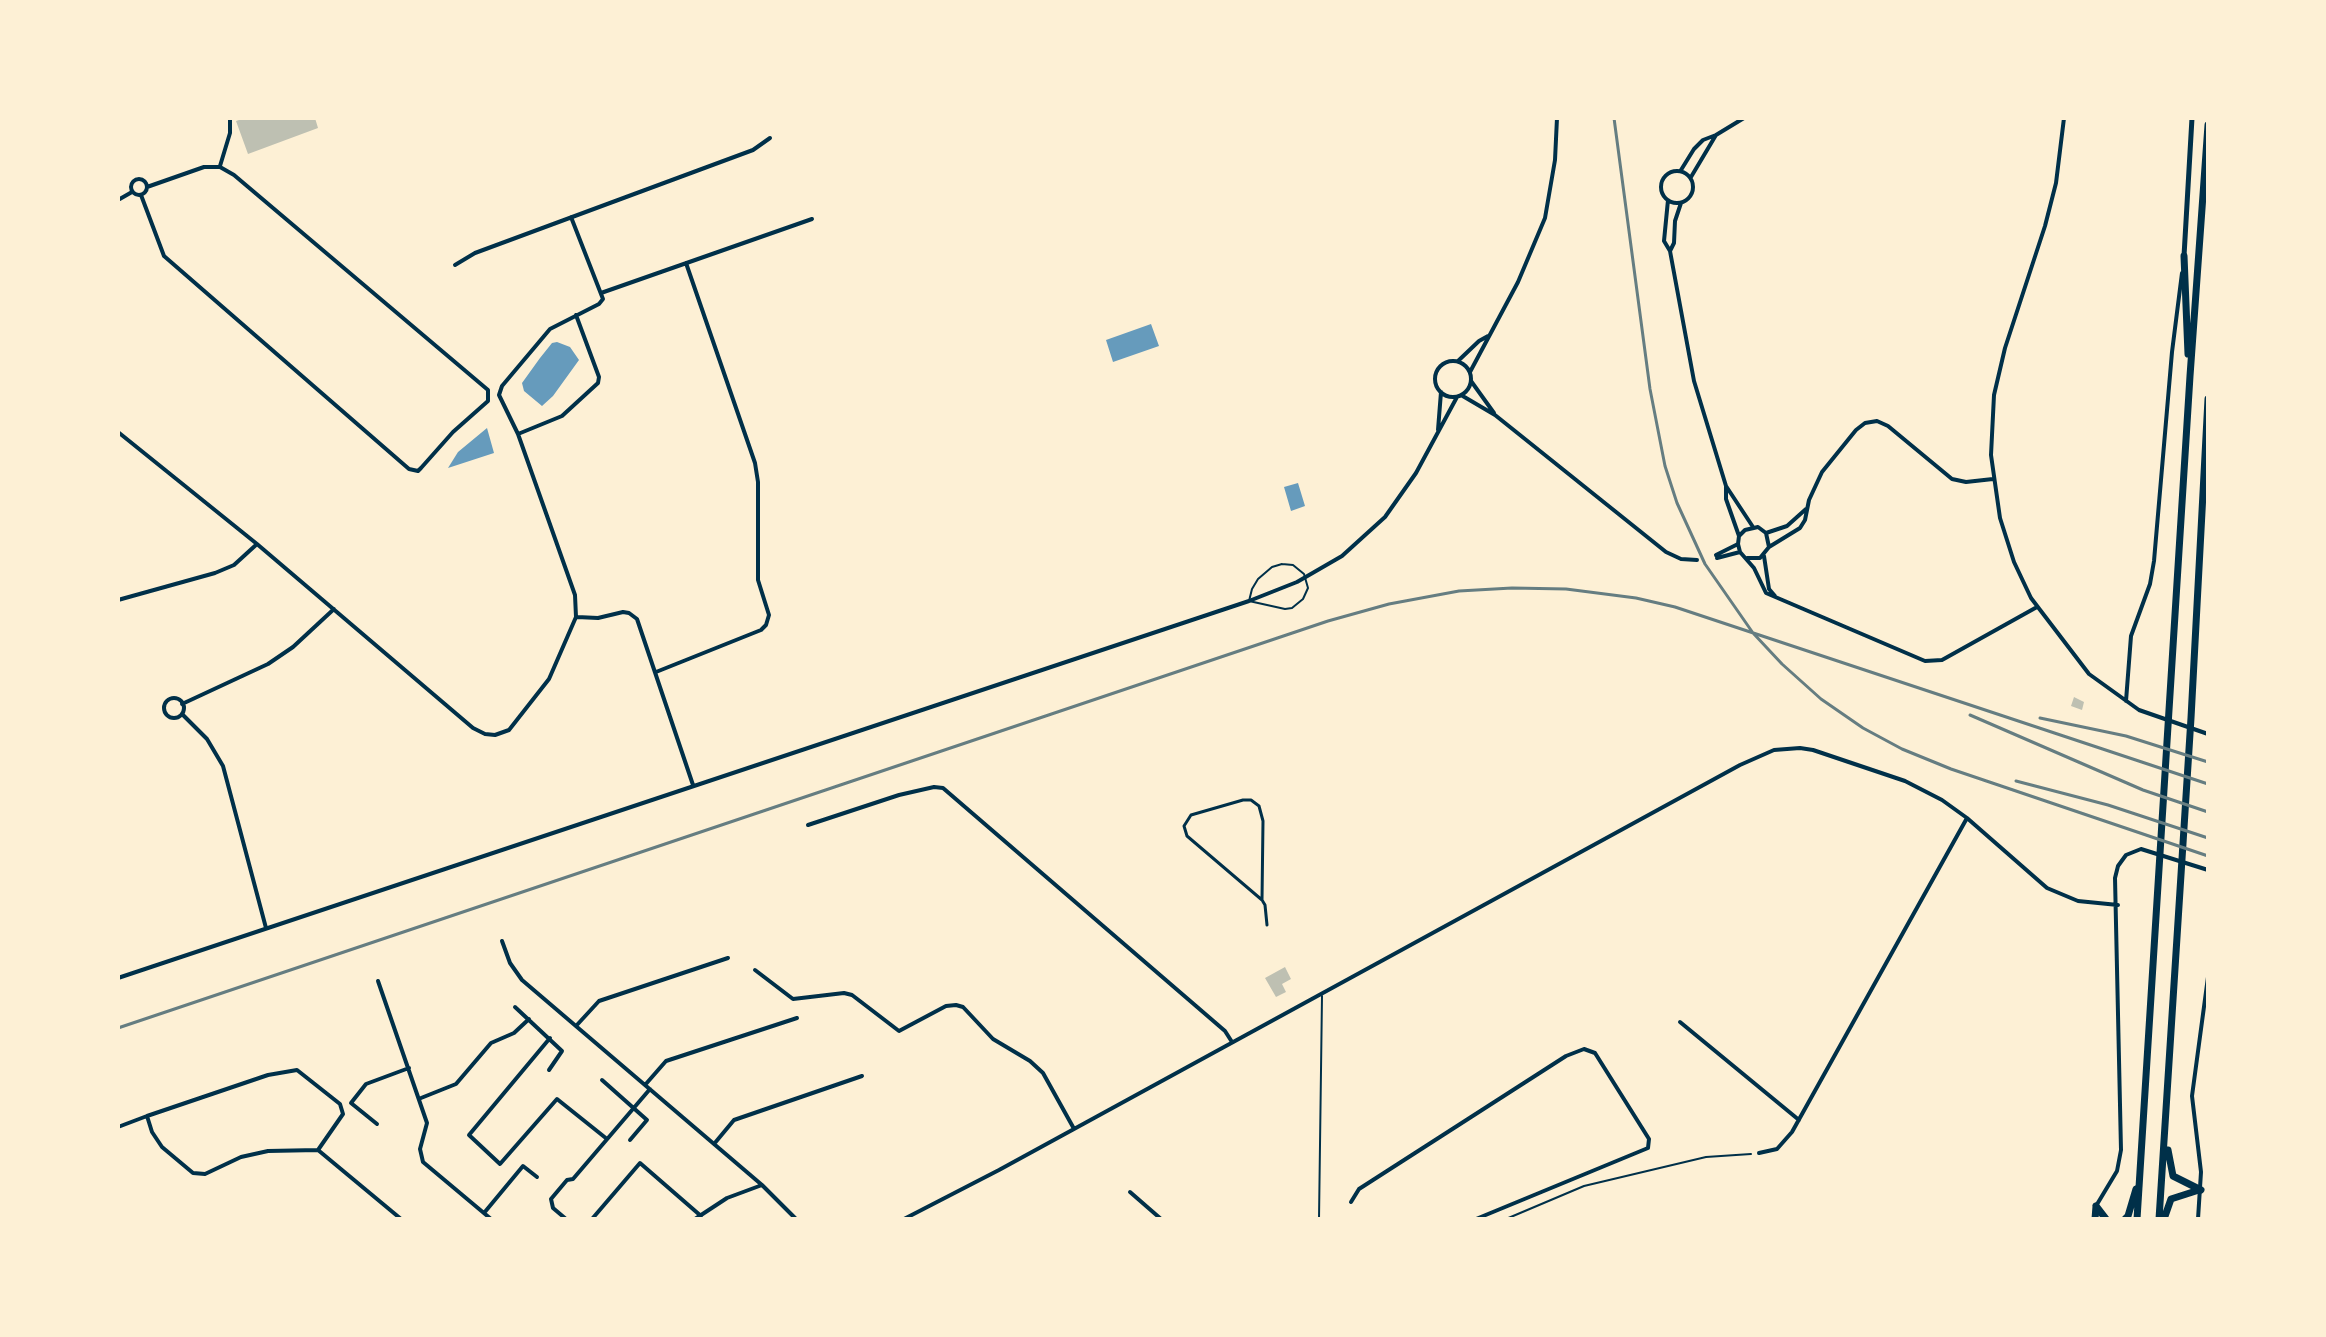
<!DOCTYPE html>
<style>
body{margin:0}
#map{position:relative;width:2326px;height:1337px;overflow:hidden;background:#fdf0d5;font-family:Raleway,sans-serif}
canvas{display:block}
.frame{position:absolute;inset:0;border:120px solid #fdf0d5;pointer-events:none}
</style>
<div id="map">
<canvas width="2326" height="1337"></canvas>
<div class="frame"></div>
</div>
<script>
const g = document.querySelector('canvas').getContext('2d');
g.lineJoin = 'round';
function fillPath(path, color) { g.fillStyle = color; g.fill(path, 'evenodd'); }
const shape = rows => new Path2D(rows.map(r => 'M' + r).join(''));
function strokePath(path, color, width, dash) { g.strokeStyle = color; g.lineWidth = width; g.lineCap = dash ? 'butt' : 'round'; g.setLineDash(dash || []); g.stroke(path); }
fillPath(shape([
 [1151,324,1159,346,1113,362,1106,340],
 [557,342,570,347,579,360,553,396,542,406,524,391,522,383,540,358,552,343],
 [487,428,494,453,448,468,458,452],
 [1298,483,1305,506,1291,511,1284,487]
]), '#669bbc');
fillPath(shape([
 [245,118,315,118,318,128,248,154,236,121],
 [2074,697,2084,702,2082,710,2071,706],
 [1285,967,1291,979,1282,984,1286,992,1276,997,1265,978]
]), '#bec0b2');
strokePath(shape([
 [1506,1219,1584,1186,1706,1157,1751,1154]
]), '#003049', 2);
strokePath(shape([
 [1282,564,1293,565,1304,574,1308,588,1303,599,1292,608,1285,609,1249,601,1252,589,1258,579,1272,567,1282,564],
 [1319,1219,1322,996]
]), '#003049', 2);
strokePath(shape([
 [1262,900,1263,821,1259,806,1251,800,1243,800,1191,815,1184,826,1187,836,1262,900,1265,905,1267,925]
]), '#003049', 3);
strokePath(shape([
 [2064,118,2056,183,2045,226,2005,348,1994,395,1991,455,2000,518,2014,562,2031,598,2089,674,2139,710,2208,734],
 [220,166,230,133,230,118],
 [1681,170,1694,149,1703,140,1716,135,1744,118],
 '1661 187a16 16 0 1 1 32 0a16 16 0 1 1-32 0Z',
 [1691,177,1716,135],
 '131 187a8 8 0 1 1 16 0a8 8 0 1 1-16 0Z',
 [141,195,164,256,409,469,418,471,421,468,453,432,488,401,488,390,234,175,220,167,204,167,147,187],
 [118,200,132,192],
 [1668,200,1664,241,1670,251,1694,381,1726,486,1726,499,1739,536],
 [1670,251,1674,243,1675,221,1681,203],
 [455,265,475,253,753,150,770,138],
 [601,293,812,219],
 [1458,361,1479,341,1488,336],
 '1435 379a18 18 0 1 1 36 0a18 18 0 1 1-36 0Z',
 [1470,372,1518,282,1545,218,1555,160,1557,118],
 [1471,381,1494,413],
 [1461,395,1495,415,1666,552,1681,559,1697,560],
 [1438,430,1441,392],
 [118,432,257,544,473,728,485,734,495,735,509,730,549,679,576,617,575,595,518,434,499,395,502,386,550,329,599,304,603,299,571,217],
 [518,434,562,416,598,383,599,377,576,315],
 [1726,486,1753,527],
 [1766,533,1787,526,1806,509],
 [1769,547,1800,528,1805,520,1809,500,1822,472,1856,430,1865,423,1877,421,1888,426,1952,479,1966,482,1993,479],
 [1716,555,1738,544],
 [1764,556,1769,589,1775,596],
 [1717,558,1740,552],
 [1747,558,1760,558,1769,547,1766,533,1758,527,1745,530,1739,536,1738,544,1740,552,1754,568,1766,593,1925,661,1942,660,2037,607],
 [118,600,215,573,234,565,257,544],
 [577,617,598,618,623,612,629,613,637,619,693,785],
 [656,672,761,630,766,625,769,615,758,580,758,482,755,463,686,263],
 '164 708a10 10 0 1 1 20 0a10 10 0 1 1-20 0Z',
 [2126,701,2131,636,2150,584,2154,561,2172,352,2182,273],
 [182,704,268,664,293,647,334,609],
 [182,714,207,739,223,766,266,928],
 [808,825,899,795,934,787,943,788,1225,1031,1232,1042],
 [502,941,510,963,522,980,762,1185],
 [755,970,793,999,844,993,852,995,899,1031,946,1006,956,1005,963,1007,993,1039,1030,1061,1043,1073,1073,1127],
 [118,978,1249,601,1297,582,1342,556,1385,517,1416,473,1457,397],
 [378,981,427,1123,420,1149,423,1162,491,1219],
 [515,1007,562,1051,549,1070],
 [1680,1022,1799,1120],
 [576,1026,599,1001,728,958],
 [550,1038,469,1135,500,1164,557,1099,607,1139],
 [602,1080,647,1120,630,1140],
 [645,1085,666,1061,797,1018],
 [421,1098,456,1084,491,1043,514,1033,529,1019],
 [377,1124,351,1103,366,1084,409,1068],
 [118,1127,147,1116],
 [714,1144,734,1120,862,1076],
 [318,1150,343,1114,340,1104,297,1070,268,1075,147,1116,152,1132,162,1147,193,1173,205,1174,241,1157,268,1151,318,1150,401,1219],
 [1759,1153,1777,1149,1792,1132,1967,818],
 [1130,1192,1161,1219],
 [1351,1202,1359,1189,1566,1056,1584,1049,1595,1053,1649,1139,1648,1148,1476,1219],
 [2096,1206,2117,1171,2121,1150,2115,878,2118,866,2126,855,2141,849,2208,870],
 [484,1213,523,1166,537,1177],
 [566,1219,553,1208,551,1199,567,1180,573,1179,650,1089],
 [592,1219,640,1163,701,1216],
 [695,1219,727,1198,762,1185,796,1219],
 [904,1219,999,1170,1740,765,1774,750,1800,748,1813,750,1905,781,1942,800,1967,818,2047,888,2078,901,2118,905],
 [2198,1219,2201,1172,2192,1096,2208,977]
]), '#003049', 4);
strokePath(shape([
 [2184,256,2192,118]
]), '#003049', 5);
strokePath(shape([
 [2184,256,2188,354],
 [2168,1150,2173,1176,2201,1190],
 [2096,1206,2106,1219],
 [2095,1219,2096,1206],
 [2125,1219,2128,1216,2136,1189],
 [2137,1219,2190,376,2208,125],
 [2159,1219,2191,718,2208,399],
 [2164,1219,2171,1199,2199,1190]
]), '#003049', 7);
strokePath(shape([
 [1614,118,1650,389,1665,466,1677,503,1705,564,1753,633,1782,664,1821,699,1863,728,1902,749,1951,769,2208,856],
 [1970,715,2143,790,2208,812],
 [2040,718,2126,736,2208,762],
 [2016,781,2108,805,2208,838],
 [118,1028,1328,621,1389,604,1459,591,1512,588,1566,589,1636,598,1675,607,2208,784]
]), '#657d81', 3);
</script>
